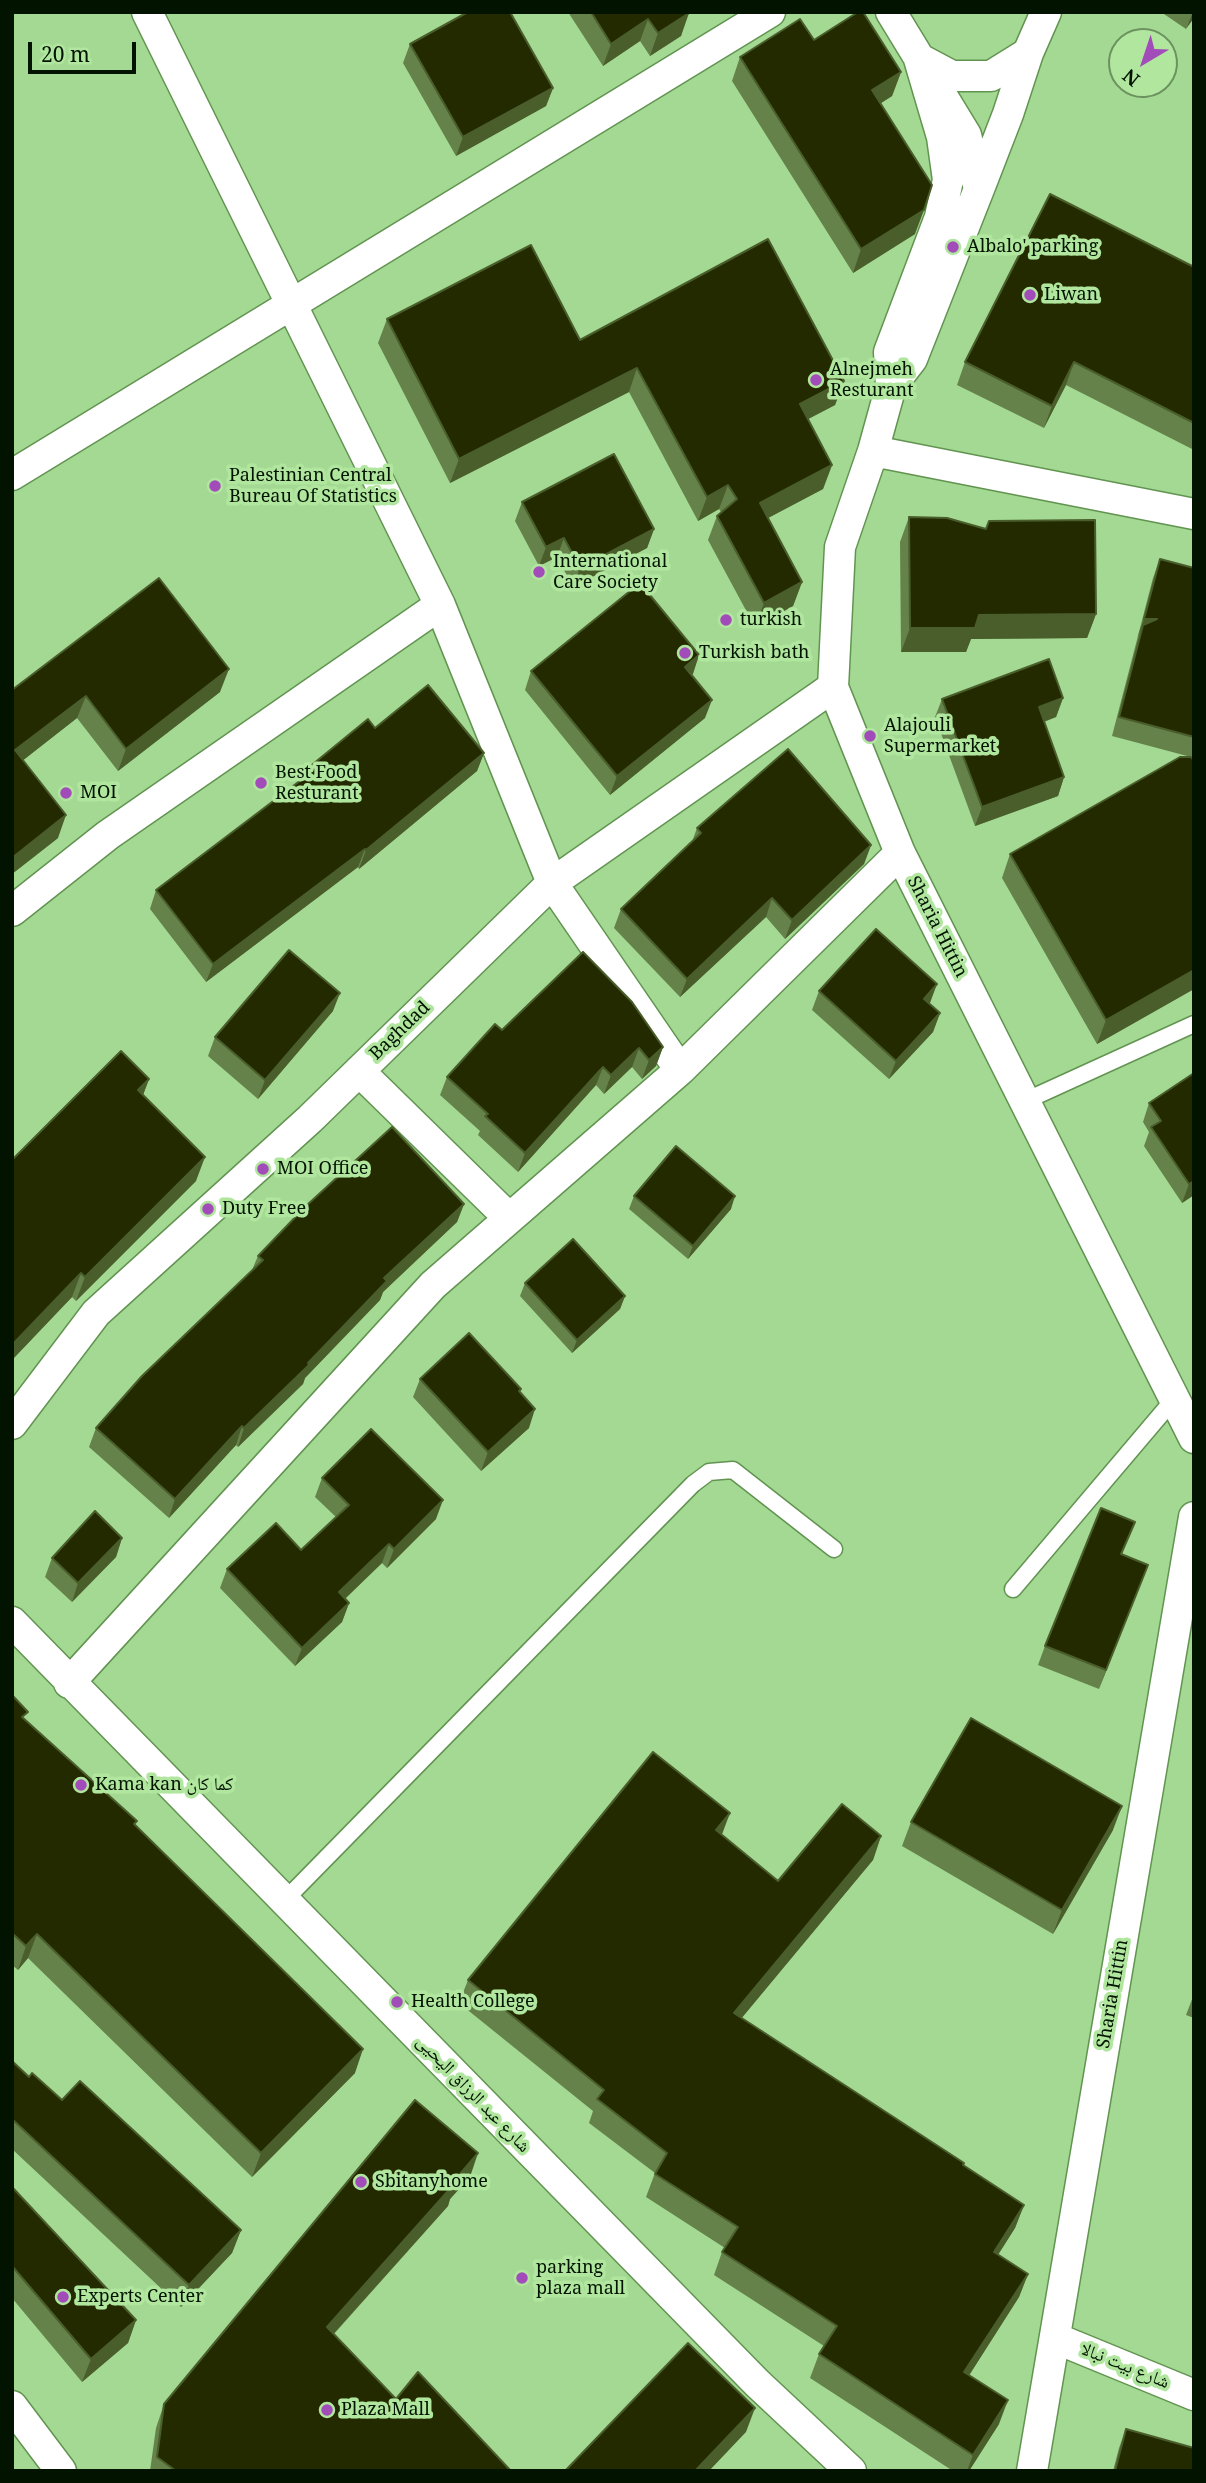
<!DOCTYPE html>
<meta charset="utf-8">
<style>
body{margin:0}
#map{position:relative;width:1206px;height:2483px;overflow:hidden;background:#a4d993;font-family:"Noto Serif",serif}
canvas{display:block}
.frame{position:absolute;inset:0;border:14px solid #021300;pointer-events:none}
.north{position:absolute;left:1108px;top:28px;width:70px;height:70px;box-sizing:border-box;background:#b1e69f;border:2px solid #6b925f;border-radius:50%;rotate:219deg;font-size:19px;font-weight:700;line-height:28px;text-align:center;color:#021300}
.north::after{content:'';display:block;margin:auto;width:24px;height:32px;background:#a24cba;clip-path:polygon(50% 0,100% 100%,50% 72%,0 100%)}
.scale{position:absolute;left:28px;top:42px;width:108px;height:32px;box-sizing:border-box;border:4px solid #021300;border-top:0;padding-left:9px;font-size:21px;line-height:24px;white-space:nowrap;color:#021300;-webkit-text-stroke:5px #b1e69f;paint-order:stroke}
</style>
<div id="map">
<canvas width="1206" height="2483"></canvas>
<div class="frame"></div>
<div class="north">N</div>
<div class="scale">20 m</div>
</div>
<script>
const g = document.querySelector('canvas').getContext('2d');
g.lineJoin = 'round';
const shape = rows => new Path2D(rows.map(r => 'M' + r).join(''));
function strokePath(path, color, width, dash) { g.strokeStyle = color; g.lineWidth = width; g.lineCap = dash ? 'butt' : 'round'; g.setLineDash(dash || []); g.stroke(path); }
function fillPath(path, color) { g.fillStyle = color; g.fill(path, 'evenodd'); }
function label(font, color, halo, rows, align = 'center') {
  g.font = font + ' "Noto Serif","Noto Naskh Arabic",serif'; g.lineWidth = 7; g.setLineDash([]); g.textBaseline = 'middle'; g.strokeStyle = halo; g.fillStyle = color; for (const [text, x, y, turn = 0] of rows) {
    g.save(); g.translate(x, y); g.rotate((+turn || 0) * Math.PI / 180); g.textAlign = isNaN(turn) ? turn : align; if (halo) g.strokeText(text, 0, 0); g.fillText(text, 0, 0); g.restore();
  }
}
const lane = shape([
 [1025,1101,1194,1024],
 [1013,1589,1174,1399],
 [284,1901,693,1484,709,1472,733,1470,834,1549]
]);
const street = shape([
 [147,12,440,605,552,883,680,1070],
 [891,12,966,135,979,189,912,359,891,386],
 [919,59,942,137,948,180,940,217,889,352,891,386,873,451,840,547,833,687,900,853,1194,1438],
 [920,59,952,76,991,76,1028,53],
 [979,189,1008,114,1028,53,1046,12],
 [873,451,1194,514],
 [12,475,770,12],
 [12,911,108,835,440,605],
 [359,1071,509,1218],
 [12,1424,96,1313,310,1119,552,883,833,687],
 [12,1622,757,2383,851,2471],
 [69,1683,433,1285,680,1070,900,853],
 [1055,2338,1194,2395],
 [12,2406,61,2471],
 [1032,2471,1194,1517]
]);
strokePath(lane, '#629451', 19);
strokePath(street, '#629451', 33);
strokePath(lane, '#fff', 16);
strokePath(street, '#fff', 30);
fillPath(shape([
 [568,12,688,12,681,36,650,56,640,41,603,66],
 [1161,12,1194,12,1186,29],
 [814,40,901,72,892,96,881,103,915,234,853,273,732,81,740,57],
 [410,44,553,88,546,106,456,156,403,63],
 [1194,267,1194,450,1066,385,1044,428,957,385,965,362],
 [387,319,580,340,844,381,835,405,808,419,832,465,823,489,768,518,802,582,793,606,755,627,708,540,717,516,721,512,719,509,698,521,629,392,450,483,378,343],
 [522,502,654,529,647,548,573,587,557,557,539,566,515,521],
 [909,517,1096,614,1087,638,971,639,966,652,901,652,900,542],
 [1160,559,1194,568,1194,756,1193,757,1191,757,1194,989,1097,1044,1002,878,1010,854,1191,757,1112,736,1153,578],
 [699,655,692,675,705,718,610,795,525,690,531,671],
 [12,690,220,692,118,771,77,718,23,760,58,838,12,874],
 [1063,698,1056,717,1044,722,1064,777,1058,796,975,826,935,717,942,699],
 [375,728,484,753,477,771,359,869,358,867,206,982,150,909,156,890,299,781,302,773],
 [697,828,871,845,864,864,785,939,766,917,680,997,614,928,621,909,692,842],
 [819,991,930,1004,940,1013,933,1032,889,1079,812,1010],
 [333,1011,258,1099,208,1056,215,1037],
 [502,1030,663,1047,656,1066,642,1079,632,1067,604,1094,596,1085,518,1172,478,1135,480,1131,440,1095,447,1077],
 [1194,1073,1194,1195,1182,1203,1144,1146,1149,1132,1143,1122,1149,1103],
 [149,1079,143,1095,196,1181,76,1301,72,1297,12,1360,12,1160],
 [634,1196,731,1209,688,1259,629,1209],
 [464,1204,457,1222,383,1292,380,1300,305,1378,303,1384,238,1447,236,1445,169,1518,89,1447,96,1428,252,1270,258,1256],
 [525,1283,625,1296,620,1309,572,1353,520,1296],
 [420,1379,521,1389,520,1392,529,1428,481,1471,413,1397],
 [322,1478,436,1519,387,1568,382,1563,345,1599,349,1603,342,1622,295,1666,220,1588,227,1569,301,1550,336,1517,315,1497],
 [1135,1522,1122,1554,1141,1583,1099,1689,1038,1665,1045,1646],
 [122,1538,116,1557,72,1602,45,1577,52,1558],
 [12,1695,25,1720,136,1825,355,2073,252,2177,28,1958,18,1970,12,1965],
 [911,1822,1113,1830,1053,1934,902,1846],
 [722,1835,778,1881,881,1836,873,1860,741,2018,1024,2205,1015,2228,998,2255,1028,2274,1019,2297,969,2375,999,2424,969,2471,953,2471,810,2378,819,2354,824,2346,714,2275,722,2252,725,2248,646,2197,655,2173,589,2123,593,2111,459,2003,468,1980],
 [1194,1994,1194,2018,1186,2015],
 [12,2061,29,2077,241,2230,232,2253,181,2307,12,2149],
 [470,2177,450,2199,448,2206,334,2334,396,2399,511,2471,150,2471,156,2428,164,2404],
 [12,2186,136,2320,128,2343,82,2382,12,2298],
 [1126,2429,1194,2471,1113,2471,1119,2448]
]), '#64824a');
fillPath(shape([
 [1193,12,1194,12,1194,18,1186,29],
 [689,13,681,36,650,56,658,33],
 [648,19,640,41,603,66,611,44],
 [901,72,892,96,864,114,872,90],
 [553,88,546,106,456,156,463,137],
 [924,210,915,234,853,273,861,249],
 [1074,362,1066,385,1044,428,1052,406],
 [637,368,629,392,450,483,459,459],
 [844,381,835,405,791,428,800,404],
 [832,465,823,489,751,527,760,503],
 [728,485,719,509,698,521,707,497],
 [654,529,647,548,573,587,580,568],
 [564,538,557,557,539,566,546,547],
 [802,582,793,606,755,627,764,603],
 [1096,614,1087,638,971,639,966,652,901,652,910,628,979,615],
 [1144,619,1157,619,1143,625,1137,638],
 [699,655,693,674,678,686,685,667],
 [229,669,220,692,118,771,126,749],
 [86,696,77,718,12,769,15,750],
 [1063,698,1056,717,1032,726,1039,707],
 [712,700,705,718,610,795,617,776],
 [484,753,477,771,359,869,366,850],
 [1064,777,1058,796,975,826,982,807],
 [66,815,58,838,12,874,12,858],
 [871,845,864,864,785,939,792,920],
 [365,849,358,867,206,982,213,964],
 [772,898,766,917,680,997,687,979],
 [1194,970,1194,989,1097,1044,1106,1020],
 [937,984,930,1003,917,1017,924,999],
 [340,993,333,1011,258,1099,265,1080],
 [940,1013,933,1032,889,1079,896,1061],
 [663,1047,656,1066,642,1079,649,1060],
 [639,1048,632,1067,604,1094,611,1075],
 [603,1067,596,1085,518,1172,525,1153],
 [149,1079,140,1103,138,1090],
 [205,1157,196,1181,76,1301,85,1277],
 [1194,1181,1194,1195,1182,1203,1189,1184],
 [735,1196,731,1209,688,1259,693,1246],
 [464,1204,457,1222,383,1292,380,1300,305,1378,303,1384,238,1447,244,1428,308,1363,384,1278],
 [81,1273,72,1297,12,1360,12,1345],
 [625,1296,620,1309,572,1353,577,1340],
 [535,1409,529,1428,481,1471,488,1452],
 [242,1426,236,1445,169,1518,175,1499],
 [443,1500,436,1519,387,1568,394,1549],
 [122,1538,116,1557,72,1602,78,1583],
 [389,1544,382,1563,332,1611,339,1592],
 [1148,1565,1141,1583,1099,1689,1106,1670],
 [349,1603,342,1622,295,1666,302,1648],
 [1122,1806,1113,1830,1053,1934,1062,1910],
 [730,1813,721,1837,716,1830],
 [881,1836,873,1860,726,2037,734,2013],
 [37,1934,28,1958,18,1970,26,1946],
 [363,2049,355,2073,252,2177,261,2153],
 [478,2153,470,2177,450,2199,448,2206,318,2351,327,2327],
 [1024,2205,1015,2228,985,2275,994,2252],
 [241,2230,232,2253,181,2307,189,2285],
 [1028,2274,1019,2297,956,2396,964,2372],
 [136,2320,128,2343,82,2382,91,2359],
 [1008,2400,999,2424,969,2471,967,2471,973,2455],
 [755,2408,746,2432,709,2471,695,2471]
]), '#4a5e2c');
const building = shape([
 [468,12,510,12,553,88,463,137,410,44,468,12],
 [591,12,688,12,689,13,658,33,648,19,611,44,591,12],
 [858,12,863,12,901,72,872,90,932,185,924,210,861,249,740,57,800,19,814,40,858,12],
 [1050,194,1194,267,1194,423,1074,362,1052,406,965,362,1050,194],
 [768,239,844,381,800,404,832,465,760,503,802,582,764,603,717,516,737,499,728,485,707,497,637,368,459,459,387,319,531,245,580,340,768,239],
 [614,454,654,529,580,568,564,538,546,547,522,502,614,454],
 [909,517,947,518,986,529,989,521,1095,520,1096,614,979,615,975,628,910,628,909,517],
 [1160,559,1194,568,1194,737,1119,717,1143,625,1157,619,1144,619,1160,559],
 [159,578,229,669,126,749,86,696,15,750,66,815,12,858,12,690,159,578],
 [640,583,699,655,685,667,712,700,617,776,531,671,640,583],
 [1049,659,1063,698,1039,707,1064,777,982,807,942,699,1049,659],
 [428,685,484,753,366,850,365,849,213,964,156,890,305,777,302,773,368,719,375,728,428,685],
 [788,749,871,845,792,920,772,898,687,979,621,909,701,833,697,828,788,749],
 [1180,757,1191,757,1194,761,1194,970,1106,1020,1010,854,1180,757],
 [876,929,937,984,924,999,940,1013,896,1061,819,991,876,929],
 [289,950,340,993,265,1080,215,1037,289,950],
 [583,952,632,1002,663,1047,649,1060,639,1048,611,1075,603,1067,525,1153,485,1116,488,1114,447,1077,495,1024,502,1030,583,952],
 [121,1051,149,1079,138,1090,205,1157,85,1277,81,1273,12,1345,12,1160,121,1051],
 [1194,1073,1194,1181,1189,1184,1151,1127,1161,1121,1149,1103,1194,1073],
 [392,1127,464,1204,384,1278,387,1281,308,1363,309,1365,244,1428,242,1426,175,1499,96,1428,142,1376,263,1260,258,1256,306,1206,392,1127],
 [676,1146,735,1196,693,1246,634,1196,676,1146],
 [573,1239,625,1296,577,1340,525,1283,573,1239],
 [469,1333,521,1389,519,1391,535,1409,488,1452,420,1379,469,1333],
 [371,1429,443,1500,394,1549,389,1544,339,1592,349,1603,302,1648,227,1569,276,1523,301,1550,349,1505,322,1478,371,1429],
 [1101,1508,1135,1522,1121,1554,1148,1565,1106,1670,1045,1646,1101,1508],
 [95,1511,122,1538,78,1583,52,1558,95,1511],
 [12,1695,28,1712,22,1717,137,1821,134,1824,363,2049,261,2153,37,1934,26,1946,12,1933,12,1695],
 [971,1718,1122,1806,1062,1910,911,1822,971,1718],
 [653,1752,730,1813,716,1830,778,1881,842,1804,881,1836,734,2013,964,2163,963,2165,1024,2205,994,2252,1028,2274,964,2372,1008,2400,973,2455,819,2354,837,2326,722,2252,738,2227,655,2174,667,2153,597,2099,604,2090,468,1980,653,1752],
 [12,2061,29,2077,32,2073,62,2100,80,2081,241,2230,189,2285,12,2119,12,2061],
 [415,2100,478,2153,454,2181,456,2182,327,2327,396,2399,418,2372,511,2471,176,2471,157,2457,164,2404,415,2100],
 [12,2187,136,2320,91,2359,12,2266,12,2187],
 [688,2343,755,2408,695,2471,565,2471,688,2343],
 [1126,2429,1194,2448,1194,2471,1115,2471,1126,2429]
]);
fillPath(building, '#232a00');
strokePath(building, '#4a5e2c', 2);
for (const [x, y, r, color] of [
 [953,247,7,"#a24cba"],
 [1030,295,7,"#a24cba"],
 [816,380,7,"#a24cba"],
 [215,486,7,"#a24cba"],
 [539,572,7,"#a24cba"],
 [726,620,7,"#a24cba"],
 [685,653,7,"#a24cba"],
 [870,736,7,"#a24cba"],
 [261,783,7,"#a24cba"],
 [66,793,7,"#a24cba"],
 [263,1169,7,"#a24cba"],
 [208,1209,7,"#a24cba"],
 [81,1785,7,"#a24cba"],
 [397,2002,7,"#a24cba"],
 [361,2182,7,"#a24cba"],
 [522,2278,7,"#a24cba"],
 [63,2297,7,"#a24cba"],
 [327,2410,7,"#a24cba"]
]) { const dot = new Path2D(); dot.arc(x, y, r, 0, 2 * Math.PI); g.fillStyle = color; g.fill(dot); strokePath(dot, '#b1e69f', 2.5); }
label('18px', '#021300', '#b1e69f', [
 ["Albalo' parking",967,247],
 ["Liwan",1044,295],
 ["Alnejmeh",830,370],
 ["Resturant",830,391],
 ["Palestinian Central",229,476],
 ["Bureau Of Statistics",229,497],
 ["International",553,562],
 ["Care Society",553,583],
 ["turkish",740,620],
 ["Turkish bath",699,653],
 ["Alajouli",884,726],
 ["Supermarket",884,747],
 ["Best Food",275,773],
 ["Resturant",275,794],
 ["MOI",80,793],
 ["MOI Office",277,1169],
 ["Duty Free",222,1209],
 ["Kama kan كما كان",95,1785],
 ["Health College",411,2002],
 ["Sbitanyhome",375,2182],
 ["parking",536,2268],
 ["plaza mall",536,2289],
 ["Experts Center",77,2297],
 ["Plaza Mall",341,2410]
], 'left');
label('18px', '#021300', '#b1e69f', [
 ["Sharia Hittin",937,927,63],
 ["Baghdad",400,1031,-44],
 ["Sharia Hittin",1113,1994,-80],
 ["شارع عبد الرزاق اليحيى",473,2094,46],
 ["شارع بيت نبالا",1125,2366,22]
]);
</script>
